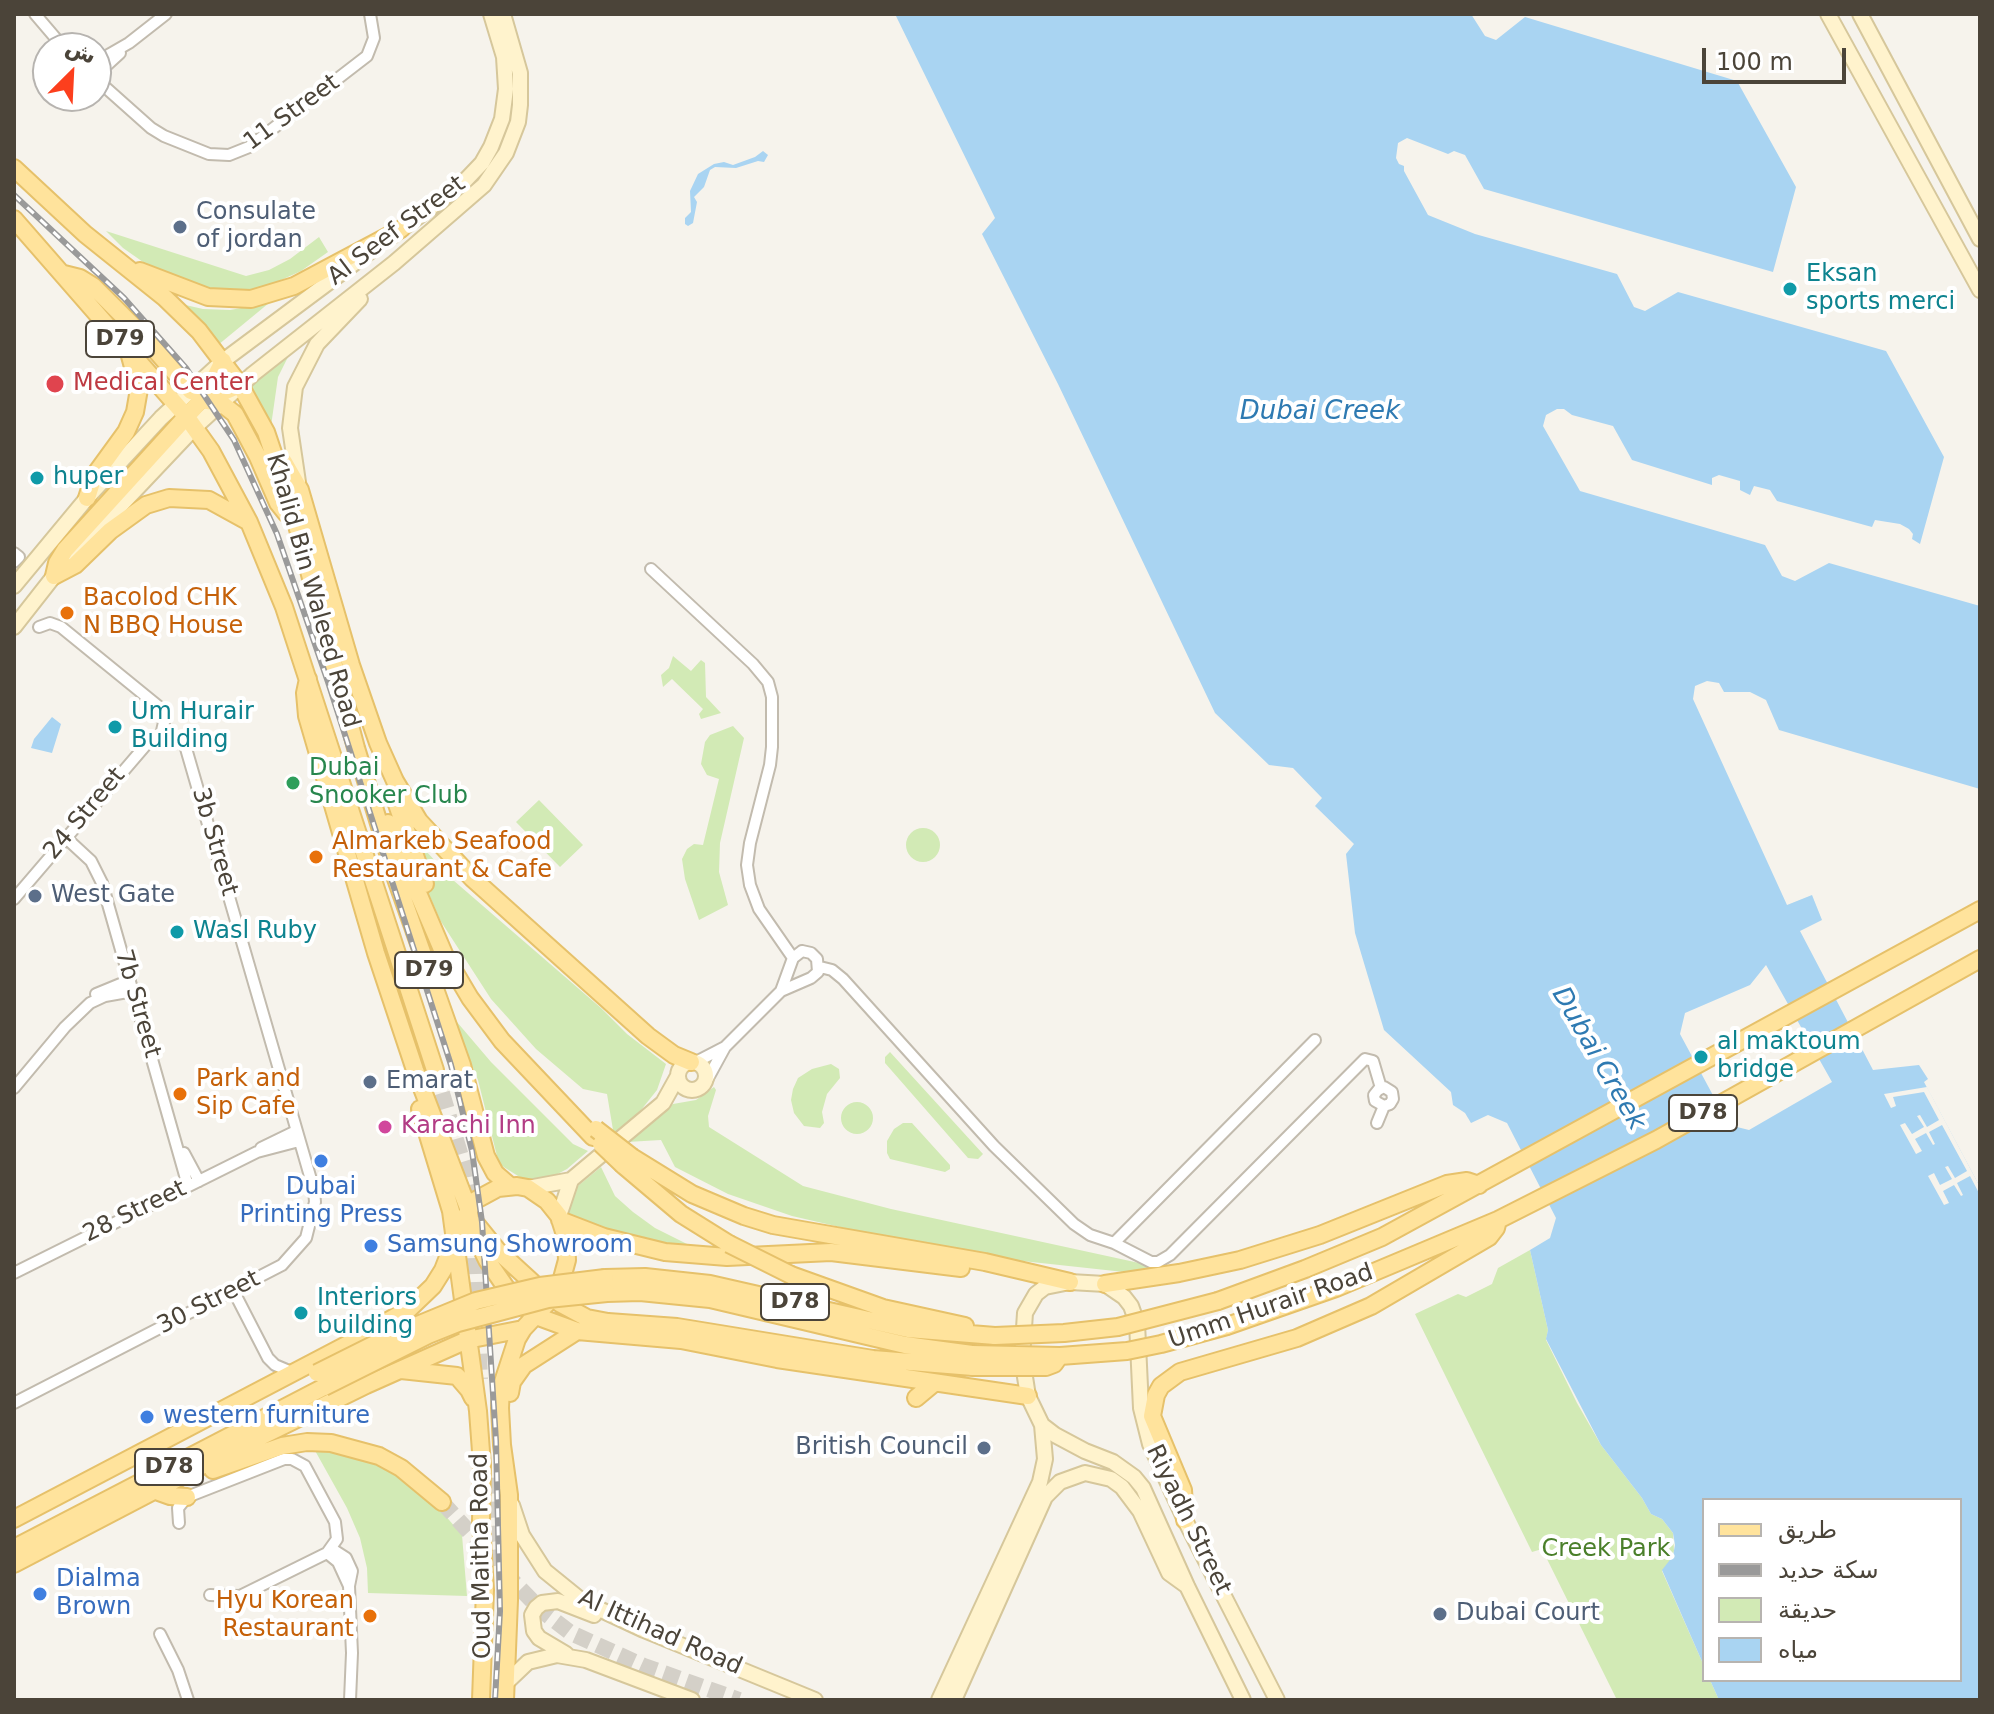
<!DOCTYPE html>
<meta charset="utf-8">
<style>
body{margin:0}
#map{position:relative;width:1994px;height:1714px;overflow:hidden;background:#f6f3ec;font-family:"DejaVu Sans","Noto Sans Arabic",sans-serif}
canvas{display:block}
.frame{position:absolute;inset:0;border:16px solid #4b4439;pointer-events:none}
.legend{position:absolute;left:1702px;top:1498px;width:260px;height:184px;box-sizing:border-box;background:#fff;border:2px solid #b7b4b0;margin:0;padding:10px 14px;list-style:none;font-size:24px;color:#4b4439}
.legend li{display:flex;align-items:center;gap:16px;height:40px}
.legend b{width:40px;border:2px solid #b7b4b0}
.north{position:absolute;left:32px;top:32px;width:80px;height:80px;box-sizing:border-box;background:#fff;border:2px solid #b7b4b0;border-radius:50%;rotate:24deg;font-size:22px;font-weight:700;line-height:32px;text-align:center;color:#4b4439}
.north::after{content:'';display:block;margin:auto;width:28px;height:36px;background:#fc3f1d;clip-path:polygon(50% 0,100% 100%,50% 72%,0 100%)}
.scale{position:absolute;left:1702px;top:48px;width:144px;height:36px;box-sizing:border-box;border:4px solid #4b4439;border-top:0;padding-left:10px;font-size:24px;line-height:28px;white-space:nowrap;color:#4b4439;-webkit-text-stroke:6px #fff;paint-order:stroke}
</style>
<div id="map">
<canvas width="1994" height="1714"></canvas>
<div class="frame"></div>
<ul class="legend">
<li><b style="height:10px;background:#ffe39c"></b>طريق</li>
<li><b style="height:10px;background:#9a9a9a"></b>سكة حديد</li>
<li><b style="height:22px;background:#d2eab5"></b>حديقة</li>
<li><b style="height:22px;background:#a9d4f2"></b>مياه</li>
</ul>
<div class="north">ش</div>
<div class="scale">100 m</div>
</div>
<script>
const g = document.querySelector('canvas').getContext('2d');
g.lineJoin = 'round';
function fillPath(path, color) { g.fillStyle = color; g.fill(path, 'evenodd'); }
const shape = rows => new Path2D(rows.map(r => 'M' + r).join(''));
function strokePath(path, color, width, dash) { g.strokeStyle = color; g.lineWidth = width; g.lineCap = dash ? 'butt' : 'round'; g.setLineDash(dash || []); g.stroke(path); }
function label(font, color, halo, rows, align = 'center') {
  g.font = font + ' "DejaVu Sans",sans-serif'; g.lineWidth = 8; g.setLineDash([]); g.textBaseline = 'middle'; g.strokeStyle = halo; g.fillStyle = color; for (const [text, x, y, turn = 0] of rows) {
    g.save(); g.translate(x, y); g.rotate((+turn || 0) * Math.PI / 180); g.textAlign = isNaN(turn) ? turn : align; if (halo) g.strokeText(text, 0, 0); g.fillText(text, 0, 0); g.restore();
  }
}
fillPath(shape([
 [106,231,246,276,269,270,290,259,319,237,328,252,301,271,259,290,236,294,214,293,153,269,123,248],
 [269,303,218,345,181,304,203,309,230,310],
 [291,351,278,377,271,426,251,386],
 [673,656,691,671,701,660,705,663,706,697,721,713,701,719,699,714,703,709,672,679,663,687,661,675,669,668],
 [733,726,744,738,720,843,719,872,728,905,699,920,685,879,682,859,687,849,694,844,703,845,719,779,707,775,701,764,705,742,710,735],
 [539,800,583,845,560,867,516,822],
 '906 845a17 17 0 1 1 34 0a17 17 0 1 1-34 0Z',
 [412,836,453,880,601,1008,627,1034,666,1064,657,1090,641,1110,617,1133,613,1130,607,1094,583,1089,536,1049,491,999,440,920,412,854],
 [451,1015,491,1062,573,1144,588,1151,567,1169,548,1179,526,1181,499,1164,478,1080],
 [890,1052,983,1154,978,1159,968,1158,885,1063,885,1057],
 [831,1064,839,1069,840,1078,827,1094,822,1112,824,1123,820,1128,804,1126,794,1113,791,1100,793,1089,798,1078,812,1069],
 [714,1087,716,1090,708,1116,709,1127,803,1186,891,1209,1153,1266,1152,1270,1124,1272,1004,1259,905,1242,792,1216,728,1194,675,1167,661,1140,627,1142,656,1115,673,1104,696,1100],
 '841 1118a16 16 0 1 1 32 0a16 16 0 1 1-32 0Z',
 [903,1123,912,1123,950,1165,950,1169,945,1172,890,1159,887,1153,887,1141,894,1129],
 [601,1167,615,1196,633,1212,655,1228,701,1251,638,1245,564,1214,568,1194],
 [1530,1250,1548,1330,1546,1340,1577,1403,1601,1445,1642,1498,1651,1514,1662,1519,1673,1533,1674,1551,1670,1562,1662,1571,1704,1666,1704,1680,1710,1680,1719,1700,1617,1700,1542,1549,1532,1552,1415,1314,1458,1294,1466,1297,1492,1284,1498,1268],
 [313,1447,348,1449,402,1474,431,1499,462,1535,467,1596,368,1593,367,1568,360,1538,347,1508]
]), '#d2eab5');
fillPath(shape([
 [895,14,1471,14,1485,36,1496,40,1525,17,1737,81,1796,187,1773,272,1484,189,1465,155,1454,151,1448,154,1407,138,1398,143,1396,158,1399,164,1404,166,1404,171,1428,215,1475,234,1617,274,1634,307,1645,311,1678,292,1886,351,1944,457,1920,544,1912,539,1913,534,1909,529,1900,524,1875,520,1872,527,1777,501,1770,490,1754,486,1750,495,1740,490,1740,481,1719,475,1712,478,1712,485,1632,460,1613,426,1572,415,1564,409,1557,409,1546,415,1543,426,1580,491,1765,545,1782,576,1795,581,1829,563,1980,606,1980,789,1779,730,1766,700,1750,692,1724,692,1719,683,1707,681,1695,686,1693,699,1787,905,1812,895,1822,920,1800,931,1873,1070,1919,1065,1928,1079,1924,1082,1980,1187,1980,1700,1719,1700,1710,1680,1960,1680,1960,1500,1704,1500,1704,1666,1662,1570,1673,1556,1675,1545,1673,1533,1662,1519,1651,1514,1642,1498,1601,1445,1546,1339,1548,1330,1530,1250,1550,1238,1556,1218,1507,1123,1488,1115,1471,1123,1465,1113,1453,1105,1451,1092,1384,1030,1355,933,1346,854,1354,844,1315,806,1322,798,1293,768,1269,765,1215,713,1058,384,982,234,995,218],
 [1766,965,1832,1082,1749,1130,1729,1125,1680,1034,1685,1013,1750,985],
 [763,151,768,155,764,162,758,161,736,168,715,167,710,170,704,187,694,197,697,202,693,223,688,226,685,224,685,218,691,212,690,191,698,174,714,164,724,162,733,165,755,157],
 [52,717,61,724,52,753,31,748,34,739]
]), '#a9d4f2');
fillPath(shape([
 [1927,1087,1980,1187,1980,1195,1970,1176,1957,1183,1963,1195,1961,1196,1954,1185,1943,1191,1949,1203,1944,1205,1928,1176,1934,1173,1940,1185,1952,1179,1945,1167,1948,1166,1955,1178,1967,1171,1942,1125,1929,1132,1935,1144,1933,1145,1926,1133,1915,1139,1922,1151,1916,1154,1900,1125,1905,1123,1912,1134,1924,1127,1917,1116,1920,1115,1927,1127,1939,1120,1924,1092,1893,1097,1896,1106,1891,1108,1884,1094]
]), '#f6f3ec');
strokePath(shape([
 [435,1070,463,1163,472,1207],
 [474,1234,480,1379],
 [488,1478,492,1532,499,1566],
 [442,1502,489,1554],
 [504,1572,542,1611,571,1633,644,1666,739,1700]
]), '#d4d0c8', 16, [16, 8]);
const street = shape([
 [35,14,64,48],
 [96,62,129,43,166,14],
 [96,75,120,53],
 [96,79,151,128,164,136,209,154,229,155,249,147,367,56,374,38,370,14],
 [14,553,19,557,14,562],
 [651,569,753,664,768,682,772,697,772,747,770,765,750,843,747,865,750,885,759,909,793,958],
 [39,627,50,623,61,627,158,706,165,718,161,735],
 [65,837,91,861,102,883,188,1186],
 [14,899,151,739,168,735,185,745,314,1190,315,1202,306,1238,282,1265,14,1403],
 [802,951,811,953,817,959,818,972,811,978,781,991,793,958,802,951],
 [820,967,832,970,843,979,994,1146,1074,1224,1090,1235,1114,1243,1151,1262,1158,1262,1170,1255,1365,1059,1373,1061,1381,1088],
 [96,994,130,980],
 [696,1062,725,1047,781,991],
 [707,1080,725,1047],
 [14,1088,65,1027,90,1003,105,996,133,991],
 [1377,1123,1384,1106,1390,1104,1393,1099,1392,1092,1384,1087,1378,1090,1374,1095,1375,1101,1384,1106],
 [261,1148,296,1131],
 [184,1153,199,1181],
 [1114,1243,1315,1040],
 [14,1273,257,1152,299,1141],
 [233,1290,268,1358,275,1365,294,1373],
 [179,1523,178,1508,187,1497,284,1459,292,1459,305,1466,335,1522,337,1539,327,1553,240,1596,210,1595],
 [332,1549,346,1558,352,1571,349,1586,352,1653,350,1700],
 [327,1553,338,1562,349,1586],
 [160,1634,178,1670,188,1700]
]);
const secondary = shape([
 [1828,14,1980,290],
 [1860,14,1980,239],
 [392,236,461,185,482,163,491,147,502,119,506,89,504,57,491,14],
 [298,482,290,428,295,387,317,344,360,299],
 [14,586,87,498,161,418,223,361,372,250],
 [14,627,54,576,195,427,253,374,394,263,484,185,506,153,518,122,520,105,520,73,503,14],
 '678 1076a14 14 0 1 1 28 0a14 14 0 1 1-28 0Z',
 [528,1188,571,1180,663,1103,678,1076],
 [559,1216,571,1180],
 [512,1505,522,1535,545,1571,582,1601,644,1630,815,1700],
 [566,1654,539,1638,534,1631,532,1615,536,1608,542,1603,558,1601,594,1615],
 [507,1682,528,1662,557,1655,586,1660,692,1700],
 [939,1700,1040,1482,1045,1459,1042,1425],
 [954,1700,1045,1497,1060,1482,1085,1473,1111,1479,1122,1487,1140,1511,1169,1573,1187,1586],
 [1243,1700,1187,1586,1143,1488,1134,1477,1113,1462,1085,1451,1055,1435,1042,1425,1028,1396,1022,1358,1025,1313,1036,1294,1045,1287,1070,1282,1105,1284,1124,1297,1131,1306,1137,1323,1141,1408,1150,1444,1185,1520,1277,1700]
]);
const primary = shape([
 [14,168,85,234,165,298,199,331,240,385,266,432,295,518,356,748,395,876,462,1065,486,1156,495,1173,510,1186],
 [14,219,186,416,211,451,249,522,284,607,435,1070],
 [140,271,208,297,251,299,294,286,401,229],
 [64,274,80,278,93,286,144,337,191,391,206,395,219,394,240,385],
 [201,400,221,403,235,414,258,457,278,503,286,513,295,518],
 [284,462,300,490,351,665,378,743,395,781,419,821,472,878,648,1036,674,1055,691,1062],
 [87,498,94,476,126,432,135,412,139,389,130,356],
 [54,576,57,563,65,550,206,395,223,361],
 [54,576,75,565,110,531,146,505,169,498,209,500,249,522],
 [308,679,305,693,307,716,376,953,415,1070,468,1208,472,1229,487,1260,511,1295,536,1316,577,1331,681,1340,777,1359,1028,1396],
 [393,793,425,884],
 [388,823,444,954,470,998,502,1041,593,1137],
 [420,1109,451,1211,478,1411,482,1465,481,1521,485,1590,481,1700],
 [632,1157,692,1194,744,1216,773,1225,985,1262,1070,1282],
 [623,1165,681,1214,729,1244],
 [560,1220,604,1237,665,1252,727,1257,831,1252,961,1268],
 [477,1225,498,1251,533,1283,561,1304,587,1318,608,1322,677,1327,873,1359,973,1367],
 [791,1275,883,1308,965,1326],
 [605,1278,645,1277,710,1284,908,1329,995,1336],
 [1105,1284,1179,1273,1240,1260,1320,1235,1447,1184,1467,1181,1479,1185],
 [607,1293,640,1292,710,1299,905,1345,972,1354],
 [1218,1301,1305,1269,1382,1237,1980,910],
 [1227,1326,1336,1288,1498,1220,1656,1140,1980,959],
 [401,1370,457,1376,469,1390,473,1398],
 [510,1393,512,1382,524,1365,577,1331],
 [916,1398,934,1383],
 [213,1470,282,1446,307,1442,331,1443,379,1456,401,1468,442,1502],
 [156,1491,170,1496,187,1497],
 [14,1519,348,1344,409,1309,433,1286,443,1270,460,1226,474,1201,498,1188,517,1186,528,1188,547,1201,559,1216,566,1238,567,1260,561,1282,552,1298,523,1329,517,1339,501,1388,500,1408,502,1445,509,1495,509,1600,505,1700],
 [1185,1520,1183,1490,1152,1416,1156,1395,1161,1386,1180,1372,1297,1338,1371,1306,1489,1237,1496,1228,1498,1220],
 [14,1548,324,1387],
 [14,1564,217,1458,366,1385,467,1340,523,1329]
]);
strokePath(street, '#c2bbae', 14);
strokePath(secondary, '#d6c79b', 18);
strokePath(primary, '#e6c16a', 20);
strokePath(street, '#fff', 10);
strokePath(secondary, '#fff3cd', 14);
strokePath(primary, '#ffe39c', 16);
const rail = shape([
 [14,195,124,298,186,368,234,440,277,534,328,682,451,1065,472,1151,482,1222,496,1441,500,1611,495,1700]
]);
strokePath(rail, '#9a9a9a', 6);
strokePath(rail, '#fff', 3, [9]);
const primaryBridge = shape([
 [596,1129,632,1157],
 [601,1144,623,1165],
 [729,1244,791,1275],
 [995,1336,1064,1333,1118,1327,1218,1301],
 [972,1354,1060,1356,1127,1351,1161,1344,1227,1326],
 [973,1367,1046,1367,1054,1364,1059,1357],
 [317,1373,391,1336,476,1301,540,1286,605,1278],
 [324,1387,428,1335,458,1323,548,1299,607,1293]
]);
strokePath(primaryBridge, '#e6c16a', 20, []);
strokePath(primaryBridge, '#ffe39c', 16);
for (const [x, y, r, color] of [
 [180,227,8,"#5c6f8a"],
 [1790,289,8,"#0f9aa8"],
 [55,384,10,"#e0444e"],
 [37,478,8,"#0f9aa8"],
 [67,613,8,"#e8710a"],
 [115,727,8,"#0f9aa8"],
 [293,783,8,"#2e9e5b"],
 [316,857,8,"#e8710a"],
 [35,896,8,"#5c6f8a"],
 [177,932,8,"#0f9aa8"],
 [1701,1057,8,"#0f9aa8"],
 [370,1082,8,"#5c6f8a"],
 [180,1094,8,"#e8710a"],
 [385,1127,8,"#d1479c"],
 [321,1161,8,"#3f7fe0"],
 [371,1246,8,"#3f7fe0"],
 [301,1313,8,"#0f9aa8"],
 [147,1417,8,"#3f7fe0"],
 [984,1448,8,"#5c6f8a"],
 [40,1594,8,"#3f7fe0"],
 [1440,1614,8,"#5c6f8a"],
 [370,1616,8,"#e8710a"]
]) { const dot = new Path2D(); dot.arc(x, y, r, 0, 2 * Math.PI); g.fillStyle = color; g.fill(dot); strokePath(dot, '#fff', 3); }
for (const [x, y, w] of [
 [120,339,68],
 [429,970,68],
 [1703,1113,68],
 [795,1302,68],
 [169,1467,68]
]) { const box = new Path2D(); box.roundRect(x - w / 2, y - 18, w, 36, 6); g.fillStyle = '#fff'; g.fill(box); strokePath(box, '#4b4439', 2); }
label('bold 22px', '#4b4439', null, [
 ["D79",120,339],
 ["D79",429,970],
 ["D78",1703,1113],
 ["D78",795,1302],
 ["D78",169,1467]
]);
label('24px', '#4b4439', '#fff', [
 ["11 Street",292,113,-36],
 ["Al Seef Street",397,231,-37],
 ["Khalid Bin Waleed Road",312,591,74],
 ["24 Street",85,814,-50],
 ["3b Street",214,842,74],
 ["7b Street",137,1004,74],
 ["28 Street",135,1212,-26],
 ["30 Street",209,1303,-27],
 ["Umm Hurair Road",1271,1307,-19],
 ["Riyadh Street",1188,1520,64],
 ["Oud Maitha Road",482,1556,-91],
 ["Al Ittihad Road",660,1633,24]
]);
label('24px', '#4e5e75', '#fff', [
 ["Consulate",196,213],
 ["of jordan",196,241],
 ["West Gate",51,896],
 ["Emarat",386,1082],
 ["British Council",968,1448,"right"],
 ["Dubai Court",1456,1614]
], 'left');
label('24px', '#0d838f', '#fff', [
 ["Eksan",1806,275],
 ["sports merci",1806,303],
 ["huper",53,478],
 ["Um Hurair",131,713],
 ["Building",131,741],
 ["Wasl Ruby",193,932],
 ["al maktoum",1717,1043],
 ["bridge",1717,1071],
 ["Interiors",317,1299],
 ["building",317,1327]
], 'left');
label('24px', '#be3a42', '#fff', [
 ["Medical Center",73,384]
], 'left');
label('24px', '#c56008', '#fff', [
 ["Bacolod CHK",83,599],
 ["N BBQ House",83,627],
 ["Almarkeb Seafood",332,843],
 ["Restaurant & Cafe",332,871],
 ["Park and",196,1080],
 ["Sip Cafe",196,1108],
 ["Hyu Korean",354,1602,"right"],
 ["Restaurant",354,1630,"right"]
], 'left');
label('24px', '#27864d', '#fff', [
 ["Dubai",309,769],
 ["Snooker Club",309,797]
], 'left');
label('24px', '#b23c85', '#fff', [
 ["Karachi Inn",401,1127]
], 'left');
label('24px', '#366cbe', '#fff', [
 ["Dubai",321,1188,"center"],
 ["Printing Press",321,1216,"center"],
 ["Samsung Showroom",387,1246],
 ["western furniture",163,1417],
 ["Dialma",56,1580],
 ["Brown",56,1608]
], 'left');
label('24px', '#4a7f2a', '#fff', [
 ["Creek Park",1606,1550]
]);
label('italic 26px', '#2e7ab2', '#fff', [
 ["Dubai Creek",1320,412],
 ["Dubai Creek",1598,1059,60]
]);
</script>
